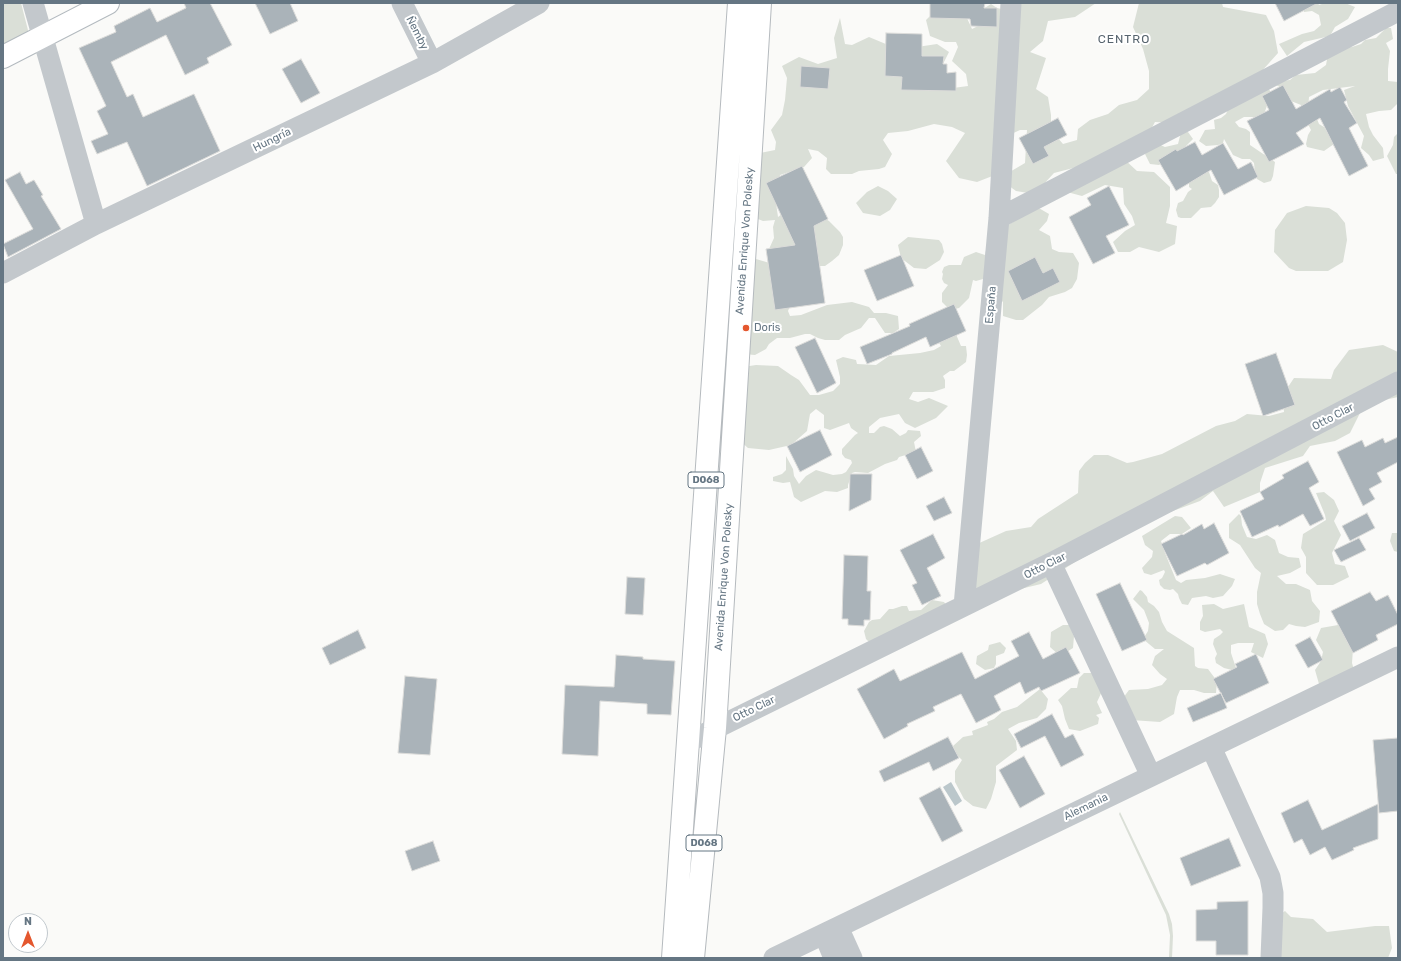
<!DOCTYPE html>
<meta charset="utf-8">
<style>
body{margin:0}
#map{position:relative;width:1401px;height:961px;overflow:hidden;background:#fafaf8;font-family:Rubik,sans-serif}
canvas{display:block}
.frame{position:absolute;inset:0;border:4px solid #657683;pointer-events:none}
.north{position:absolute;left:8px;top:913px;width:40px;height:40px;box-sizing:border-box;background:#fff;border:1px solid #c1c8cd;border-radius:50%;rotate:0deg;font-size:11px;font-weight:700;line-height:16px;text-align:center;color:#657683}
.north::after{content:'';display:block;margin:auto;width:14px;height:18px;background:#e4572e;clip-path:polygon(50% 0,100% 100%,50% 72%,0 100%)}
</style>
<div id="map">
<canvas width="1401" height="961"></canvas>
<div class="frame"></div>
<div class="north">N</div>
</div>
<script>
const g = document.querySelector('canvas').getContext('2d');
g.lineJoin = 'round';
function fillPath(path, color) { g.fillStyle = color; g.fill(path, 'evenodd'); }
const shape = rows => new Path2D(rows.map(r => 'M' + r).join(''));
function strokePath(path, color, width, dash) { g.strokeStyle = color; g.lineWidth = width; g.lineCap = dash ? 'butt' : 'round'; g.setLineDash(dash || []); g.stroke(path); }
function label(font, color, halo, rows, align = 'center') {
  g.font = font + ' Rubik,sans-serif'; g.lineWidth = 4; g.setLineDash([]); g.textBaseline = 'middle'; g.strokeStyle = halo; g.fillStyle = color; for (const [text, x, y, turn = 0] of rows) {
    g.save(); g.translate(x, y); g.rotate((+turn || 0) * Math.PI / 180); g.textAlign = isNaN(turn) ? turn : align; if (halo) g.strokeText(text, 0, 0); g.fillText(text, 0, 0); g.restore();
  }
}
fillPath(shape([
 [3,3,21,3,29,34,3,46],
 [748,3,760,153,775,150,776,142,771,130,782,115,785,100,787,78,782,66,799,57,818,64,837,58,834,38,840,18,845,44,852,45,869,37,893,47,917,47,937,44,949,52,943,64,953,88,968,86,966,74,952,61,958,47,956,42,945,42,930,36,926,20,941,5,966,16,972,29,980,25,980,11,991,4,997,8,1011,11,1018,3,1096,3,1075,17,1048,21,1043,41,1030,52,1046,58,1036,89,1048,97,1051,115,1051,130,1063,144,1077,140,1078,129,1090,120,1108,114,1119,105,1137,100,1149,89,1149,71,1143,49,1133,27,1139,3,1222,3,1223,7,1266,15,1274,31,1278,53,1261,72,1177,123,1155,122,1149,133,1124,159,1137,171,1154,172,1170,187,1170,206,1166,223,1177,226,1175,244,1159,252,1139,247,1130,252,1118,252,1113,242,1125,231,1135,225,1132,216,1124,204,1123,188,1105,185,1082,196,1067,192,1081,166,1054,173,1042,186,1028,193,1016,191,1005,183,1008,173,1025,163,1027,130,1020,130,1007,136,995,175,977,182,959,178,946,161,965,133,952,127,934,124,908,131,888,133,883,140,892,154,885,167,879,169,859,171,852,174,831,174,826,169,827,158,818,151,808,149,812,158,804,167,780,175,776,203,778,217,790,208,821,216,829,221,840,232,843,237,843,245,839,255,832,261,825,266,816,266,769,249,774,238,773,227,775,220,763,221,758,219,751,224,706,697],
 [1301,3,1318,3,1319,5,1325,3,1345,3,1355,7,1348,19,1335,27,1330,36,1304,42,1287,56,1279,44,1302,34,1314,31,1321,25,1319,15,1312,11,1304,12],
 [1386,28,1391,28,1393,39,1386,43,1390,51,1388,69,1388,81,1398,82,1398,103,1391,110,1379,111,1366,114,1369,127,1373,135,1383,148,1384,158,1373,161,1369,155,1361,148,1364,136,1348,106,1344,90,1355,86,1323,90,1309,97,1308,109,1315,114,1319,124,1324,127,1334,144,1324,151,1307,147,1306,144,1308,135,1311,130,1308,124,1306,122,1302,112,1301,105,1291,101,1284,89,1276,85,1268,87,1271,93,1264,100,1268,103,1264,114,1258,117,1244,117,1235,122,1239,127,1246,129,1250,132,1250,145,1275,162,1273,176,1271,181,1264,183,1257,179,1255,173,1254,163,1250,159,1242,159,1233,155,1224,139,1223,143,1218,145,1206,146,1199,141,1205,130,1215,129,1214,120,1221,118,1226,114,1229,107,1252,90,1261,79,1270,75,1281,81,1290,80,1296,75,1315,73,1326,65,1328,54,1337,48,1352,47,1361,44,1365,40,1376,38],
 [1181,132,1188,132,1193,139,1185,147,1185,149,1159,165,1150,164,1145,154,1150,147,1158,144,1165,147,1178,144],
 [1398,133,1398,174,1396,174,1387,156,1393,145,1394,137],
 [1204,168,1209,172,1212,181,1218,185,1219,190,1219,197,1215,203,1211,207,1201,208,1191,218,1181,218,1178,217,1176,210,1178,203,1183,201,1188,192,1192,189,1189,187,1189,179],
 [878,186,888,191,897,199,890,210,880,216,863,213,856,203,867,192],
 [1306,206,1329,208,1337,213,1345,223,1347,240,1343,262,1328,271,1296,271,1289,268,1274,252,1275,230,1287,213],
 [1037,207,1049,214,1047,221,1039,230,1050,236,1052,249,1059,252,1073,253,1079,263,1077,279,1072,288,1065,292,1049,297,1042,305,1023,320,1016,320,1003,316,1003,302,996,296,983,279,976,281,973,280,969,298,959,308,950,310,942,302,942,293,948,285,944,283,942,279,943,274,942,272,944,267,949,265,961,265,964,257,976,252,985,255,989,237],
 [908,237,939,240,942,244,944,252,940,260,926,269,914,268,901,258,898,245],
 [749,259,756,259,773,264,790,306,788,311,790,316,801,315,827,305,852,302,869,307,874,313,886,313,898,316,899,329,893,333,885,333,875,318,869,318,861,328,845,335,839,340,825,340,818,338,810,334,805,334,790,338,777,338,769,344,766,349,755,355,743,354],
 [955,332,961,346,966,346,967,355,966,362,954,371,950,371,943,376,945,380,945,388,933,392,913,392,909,399,918,402,929,398,948,406,936,418,915,428,905,423,899,414,880,418,869,427,869,433,874,433,880,427,884,426,892,429,900,436,906,433,908,430,920,431,921,436,914,442,916,452,899,457,897,460,885,464,868,473,855,472,852,473,848,485,848,488,837,492,825,491,801,502,794,497,790,482,783,483,773,481,773,477,782,474,786,470,786,456,793,469,794,476,799,484,806,476,816,470,833,475,842,474,846,472,852,463,851,460,845,458,842,454,842,449,855,435,858,433,851,428,849,423,830,430,824,428,824,415,816,409,810,414,807,431,791,445,769,450,748,448,729,431,737,368,756,365,778,366,791,375,799,380,810,395,819,395,833,391,840,384,840,377,836,360,843,357,856,360,857,364,876,365,889,356,920,353,934,350,941,346,938,341],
 [1383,345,1398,352,1398,397,1380,401,1360,413,1350,433,1335,441,1310,446,1303,456,1265,468,1260,483,1260,492,1224,507,1213,491,1200,501,1162,515,1075,562,1041,584,987,597,962,585,966,549,1006,531,1031,527,1038,519,1078,493,1079,471,1085,463,1094,455,1108,455,1127,463,1133,462,1162,454,1216,426,1235,421,1247,414,1269,416,1284,412,1283,401,1284,393,1294,378,1331,379,1334,370,1349,350],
 [1324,492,1334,500,1339,511,1334,521,1341,535,1332,553,1335,564,1345,566,1349,577,1333,585,1317,585,1306,573,1306,557,1301,548,1303,534,1326,520,1325,515,1316,493],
 [1239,514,1241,516,1242,525,1247,537,1256,539,1267,535,1275,540,1279,553,1288,557,1299,558,1301,567,1290,573,1277,576,1286,584,1296,584,1310,590,1312,601,1320,611,1319,622,1305,627,1296,626,1289,624,1283,630,1275,631,1264,624,1260,614,1257,604,1257,592,1261,573,1255,568,1240,545,1229,538,1229,524],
 [1175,516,1182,517,1191,528,1182,534,1170,534,1161,541,1165,553,1176,580,1181,583,1186,580,1205,578,1220,574,1235,579,1232,586,1223,596,1213,598,1206,596,1192,598,1188,605,1182,604,1179,598,1178,594,1173,589,1170,590,1164,589,1160,585,1159,580,1162,578,1165,572,1164,570,1151,575,1144,573,1142,568,1152,557,1153,551,1145,545,1142,536],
 [1392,533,1398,533,1398,552,1394,551,1390,541],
 [1140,590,1142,591,1147,597,1148,602,1154,606,1159,612,1162,622,1167,631,1194,648,1195,666,1198,668,1208,669,1217,681,1216,693,1204,693,1194,690,1180,690,1177,697,1174,714,1160,722,1131,720,1120,702,1129,690,1148,689,1162,685,1167,679,1160,674,1152,665,1155,656,1164,649,1155,649,1143,639,1148,631,1149,623,1144,610,1133,599],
 [932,600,944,602,947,606,870,643,866,639,864,631,869,622,872,620,880,619,889,609,893,609,902,606,907,606,909,611,921,610],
 [1214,604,1223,609,1244,604,1249,627,1265,634,1268,644,1263,658,1251,652,1254,643,1238,643,1231,645,1231,653,1236,668,1232,670,1224,668,1216,663,1215,658,1217,654,1213,644,1214,639,1220,635,1223,632,1220,629,1205,632,1200,630,1200,622,1203,616,1202,605],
 [1063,625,1069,625,1074,636,1073,648,1060,656,1050,647,1051,632],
 [1338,625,1342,626,1353,649,1352,663,1354,670,1319,684,1315,670,1321,661,1323,652,1316,640,1321,628],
 [1000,642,1006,648,1004,653,996,656,996,664,994,668,985,670,976,664,977,656,988,650,989,645],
 [1084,673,1095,673,1105,685,1097,702,1102,713,1096,715,1099,718,1098,724,1080,731,1069,729,1065,719,1062,706,1058,700,1071,688,1077,688,1079,678],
 [1040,689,1048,699,1046,709,1037,718,1019,723,1008,729,1016,741,1017,750,996,766,996,782,991,799,986,809,973,806,964,799,955,782,955,771,962,760,957,755,953,746,963,737,973,735,972,731,988,725,987,722,994,719,1002,712,1017,707],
 [701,761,703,763,681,958,700,763],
 [1120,812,1169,914,1172,924,1173,936,1172,958,1169,958,1170,935,1166,915,1119,814],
 [1285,911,1291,917,1313,919,1327,932,1375,926,1389,926,1392,948,1388,958,1266,958,1266,924]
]), '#dadfd7');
fillPath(shape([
 [951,782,962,801,955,806,943,787]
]), '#bbc7cb');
const building = shape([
 [184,3,210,3,232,45,207,58,209,63,185,75,166,35,111,62,127,97,133,94,143,117,194,94,220,151,147,186,127,142,97,154,91,141,108,134,97,111,106,106,79,48,116,32,114,26,150,8,157,22,186,8,184,3],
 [255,3,290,3,298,21,270,34,255,3],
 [930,3,985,3,984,8,997,8,997,27,971,26,970,19,930,18,930,3],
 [1275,3,1318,3,1284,21,1275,3],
 [886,33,922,34,922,56,944,56,943,64,947,64,947,73,956,72,956,91,901,90,902,77,885,76,886,33],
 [301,59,320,93,301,103,282,69,301,59],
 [801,66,830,68,828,89,800,87,801,66],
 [1283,85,1296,109,1330,89,1331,92,1340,87,1347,100,1344,102,1357,123,1349,128,1368,166,1349,176,1320,118,1296,133,1304,144,1269,162,1247,121,1269,110,1262,96,1283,85],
 [1058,118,1067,135,1044,147,1049,156,1033,164,1019,138,1058,118],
 [1195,142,1202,155,1223,143,1238,169,1251,162,1258,177,1224,195,1211,170,1176,191,1158,160,1176,149,1177,151,1195,142],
 [802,166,828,219,814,226,825,303,775,310,766,249,795,245,766,183,802,166],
 [20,172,26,184,34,180,43,195,41,196,61,229,8,257,3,244,33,229,5,180,20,172],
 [1109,186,1129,225,1106,236,1115,253,1093,264,1069,217,1091,205,1087,198,1109,186],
 [901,255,914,286,877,301,864,270,901,255],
 [1035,257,1043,273,1053,268,1060,282,1022,301,1008,271,1035,257],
 [954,304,966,331,930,347,926,337,892,353,892,354,867,364,860,347,910,326,909,324,954,304],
 [815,338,836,383,817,393,795,347,815,338],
 [1276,353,1295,405,1263,416,1245,364,1276,353],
 [820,430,832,455,800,472,787,446,820,430],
 [1398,437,1398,462,1377,473,1382,482,1369,489,1375,499,1363,506,1337,452,1362,440,1365,447,1383,438,1385,443,1398,437],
 [921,447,933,471,917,479,905,455,921,447],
 [1308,461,1319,482,1309,488,1324,519,1310,526,1303,514,1279,527,1278,525,1252,537,1240,511,1264,499,1260,492,1284,478,1282,475,1308,461],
 [850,474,872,474,871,500,849,511,850,474],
 [944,497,952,513,934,521,926,506,944,497],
 [1367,513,1375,528,1350,541,1342,526,1367,513],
 [1214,523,1229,553,1207,565,1205,563,1177,576,1161,544,1182,534,1183,535,1202,524,1204,529,1214,523],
 [933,534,945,558,927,568,941,596,922,605,912,585,917,583,900,550,933,534],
 [1359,538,1366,550,1341,562,1334,550,1359,538],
 [844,555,868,556,867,591,871,591,870,620,864,620,864,626,848,625,848,619,842,619,844,555],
 [627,577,645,578,643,615,625,614,627,577],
 [1120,583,1147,640,1122,651,1096,594,1120,583],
 [1370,592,1376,601,1388,595,1398,615,1398,624,1376,635,1378,640,1353,653,1331,611,1370,592],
 [358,630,366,648,330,665,322,648,358,630],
 [1029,632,1043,659,1066,647,1080,673,1041,691,1039,687,1025,694,1020,682,994,696,1001,710,976,723,961,694,933,707,935,711,907,724,908,726,884,739,857,689,894,669,900,681,962,652,975,679,1019,656,1011,641,1029,632],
 [1310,637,1323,660,1308,668,1295,645,1310,637],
 [1256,654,1269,683,1226,703,1213,679,1237,667,1235,664,1256,654],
 [616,655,643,657,643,659,675,661,671,715,647,714,647,704,600,701,598,756,562,754,565,685,614,687,616,655],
 [405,676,437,679,430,755,398,753,405,676],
 [1221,693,1227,708,1193,722,1187,708,1221,693],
 [1052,714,1065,738,1073,734,1084,755,1061,767,1045,736,1021,748,1014,734,1052,714],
 [948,737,959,758,933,771,929,762,884,782,879,771,948,737],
 [1398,738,1398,811,1379,813,1373,740,1398,738],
 [1024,756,1045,794,1020,808,999,770,1024,756],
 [940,787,963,831,942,842,919,798,940,787],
 [1308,800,1322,830,1378,804,1378,839,1353,848,1354,850,1332,860,1325,847,1310,855,1302,839,1294,843,1281,813,1308,800],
 [1229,838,1241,866,1191,886,1180,858,1229,838],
 [433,841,440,861,412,871,405,851,433,841],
 [1248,901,1248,955,1216,955,1216,941,1196,941,1196,910,1217,909,1217,902,1248,901]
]);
fillPath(building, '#aab3b9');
strokePath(building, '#dcdcda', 1);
const secondary = shape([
 [3,57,108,3]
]);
const primary = shape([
 [673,958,739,3],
 [693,958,715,728,760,3]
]);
strokePath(secondary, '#b3babf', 24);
strokePath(primary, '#b5babe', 24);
strokePath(shape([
 [33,3,96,224],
 [402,3,432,63],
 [999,218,1398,11],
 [3,273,96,224,432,63,539,3],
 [1051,563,1151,776],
 [964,606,999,218,1011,3],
 [688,742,1051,563,1398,382],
 [1211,747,1270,877,1273,893,1273,908,1271,958],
 [838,927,852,958],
 [824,934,834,958],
 [774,958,1398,657]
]), '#c3c8cc', 21);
strokePath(secondary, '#fff', 22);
strokePath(primary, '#fff', 22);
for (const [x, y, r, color] of [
 [746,328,4,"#e4572e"]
]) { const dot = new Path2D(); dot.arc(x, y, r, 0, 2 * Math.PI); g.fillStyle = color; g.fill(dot); strokePath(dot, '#fff', 1.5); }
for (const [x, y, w] of [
 [706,480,36],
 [704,843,36]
]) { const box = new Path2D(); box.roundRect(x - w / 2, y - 8, w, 16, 3); g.fillStyle = '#fff'; g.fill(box); strokePath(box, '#657683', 1); }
label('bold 10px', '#657683', null, [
 ["D068",706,480],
 ["D068",704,843]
]);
label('11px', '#657683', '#fff', [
 ["Ñemby",417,33,63],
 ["Hungría",272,140,-26],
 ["Avenida Enrique Von Polesky",745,241,-86],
 ["España",991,305,-85],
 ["Otto Clar",1333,417,-28],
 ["Otto Clar",1045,566,-27],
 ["Avenida Enrique Von Polesky",724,577,-86],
 ["Otto Clar",754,709,-26],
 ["Alemania",1086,807,-26]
]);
label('11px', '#657683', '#fff', [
 ["Doris",754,328]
], 'left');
g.letterSpacing = '1px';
label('12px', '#57646e', '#fff', [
 ["CENTRO",1124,40]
]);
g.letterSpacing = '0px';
</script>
